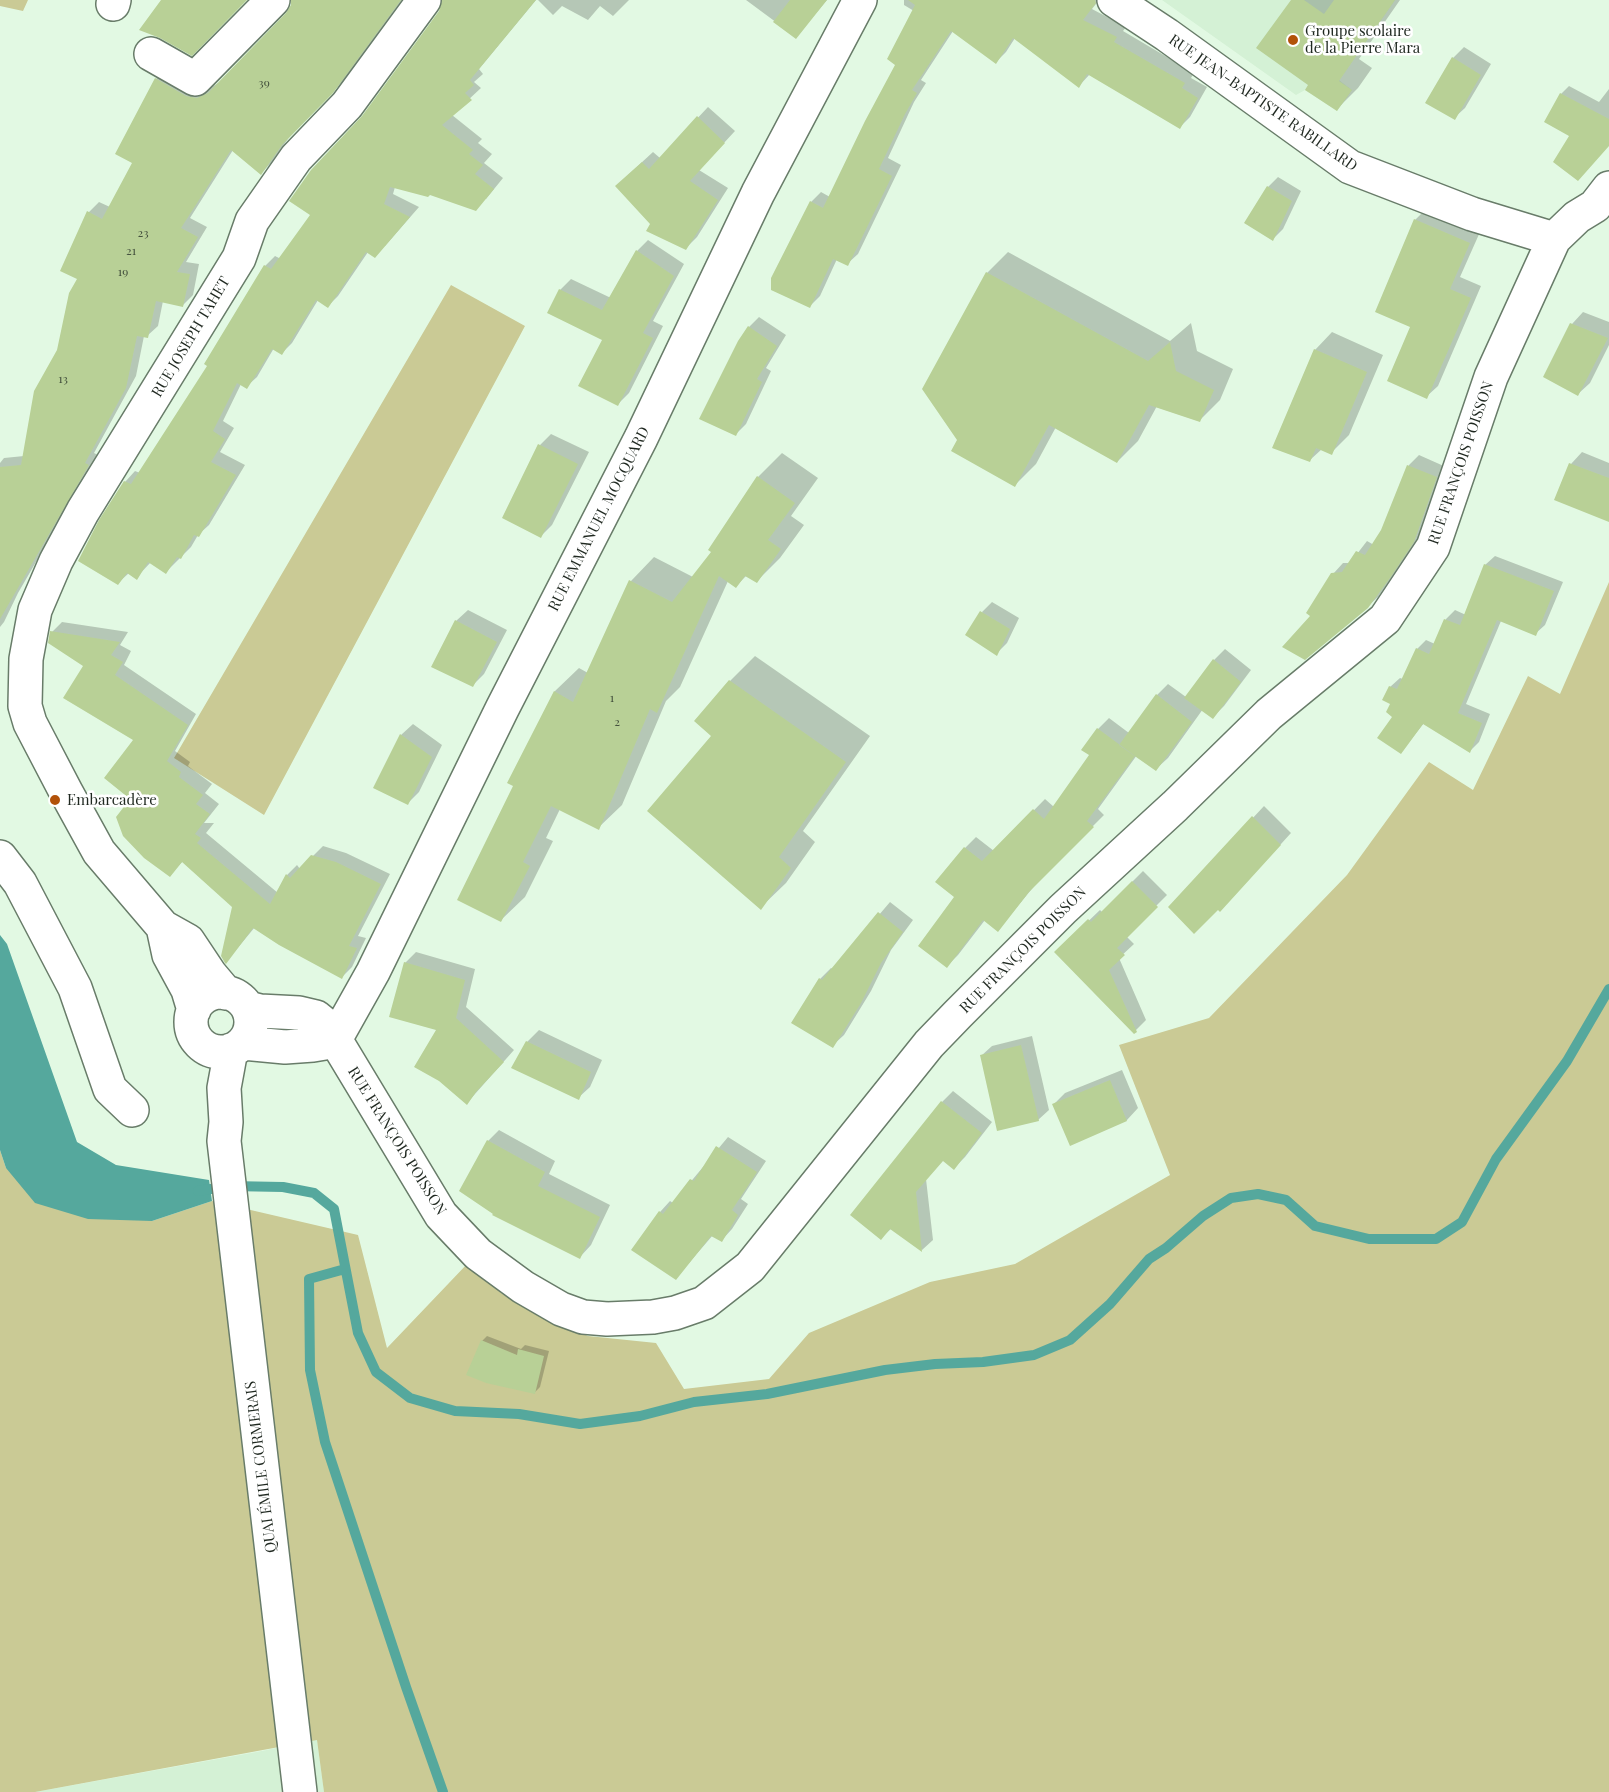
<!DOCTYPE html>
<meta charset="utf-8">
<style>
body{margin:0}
canvas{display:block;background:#e2f9e3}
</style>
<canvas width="1609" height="1792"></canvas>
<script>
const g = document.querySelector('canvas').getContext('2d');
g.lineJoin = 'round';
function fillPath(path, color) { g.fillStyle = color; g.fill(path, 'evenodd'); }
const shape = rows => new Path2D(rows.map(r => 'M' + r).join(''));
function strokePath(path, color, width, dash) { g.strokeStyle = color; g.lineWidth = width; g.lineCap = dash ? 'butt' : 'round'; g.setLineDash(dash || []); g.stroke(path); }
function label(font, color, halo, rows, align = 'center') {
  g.font = font + ' "Playfair Display",serif'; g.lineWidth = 5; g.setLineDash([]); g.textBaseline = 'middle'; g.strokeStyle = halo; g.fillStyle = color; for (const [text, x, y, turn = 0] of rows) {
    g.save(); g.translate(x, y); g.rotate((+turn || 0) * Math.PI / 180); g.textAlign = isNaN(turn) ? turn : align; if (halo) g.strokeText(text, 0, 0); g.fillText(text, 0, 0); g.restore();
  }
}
fillPath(shape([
 [1162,0,1395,0,1339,80,1352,90,1337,111,1305,90,1296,95],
 [317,1739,324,1792,35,1792,262,1751]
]), '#d4f1d5');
fillPath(shape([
 [0,0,28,0,23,11,0,6],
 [451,285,525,326,264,815,174,758],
 [1609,582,1609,1792,324,1792,317,1740,35,1792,0,1792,0,1150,6,1168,152,1221,212,1201,358,1235,387,1348,469,1262,501,1293,528,1310,588,1336,656,1343,684,1389,769,1379,809,1333,930,1282,1015,1264,1170,1175,1119,1045,1209,1018,1347,875,1429,762,1473,790,1528,676,1560,694]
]), '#caca95');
fillPath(shape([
 [0,935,7,944,77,1142,116,1165,209,1180,212,1201,152,1221,88,1219,35,1203,6,1168,0,1150]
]), '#55a89d');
fillPath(shape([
 [293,0,402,0,343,81,292,133,271,163,261,173,233,150,190,218,207,227,186,262,199,264,193,295,182,306,163,301,158,326,147,336,144,336,136,376,94,453,98,455,18,593,4,622,0,627,0,463,4,458,24,456,58,351,79,278,89,212,99,202,110,207,134,162,156,79,166,68,196,86,210,88,220,82,288,14,292,6],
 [444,0,536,0,479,69,483,74,474,82,481,88,452,115,482,139,478,143,492,154,484,163,503,178,486,199,429,193,395,187,393,194,419,207,385,246,368,252,338,296,327,307,318,300,292,343,282,353,274,348,257,377,246,387,241,384,223,421,234,428,220,452,245,465,209,525,198,535,191,547,166,572,151,562,136,578,129,573,118,583,125,482,135,471,140,473,209,365,265,266,275,256,281,259,312,215,363,117,440,12],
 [538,0,629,0,613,16,600,6,588,20,562,6,553,15],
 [746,0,827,0,796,37],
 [904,0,1099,0,1092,9,1126,27,1123,31,1194,73,1191,78,1207,87,1190,117,1180,127,1090,74,1079,86,1015,38,1006,52,996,62,953,31,921,80,926,83,914,102,888,158,901,165,858,254,847,264,837,259,820,296,810,306,811,202,821,192,830,197,897,64,914,11,904,5],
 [1293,0,1400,0,1359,59,1372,68,1358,88,1337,109,1310,85],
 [1464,47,1491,64,1465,108,1454,118,1427,102,1453,58],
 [1569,86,1599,102,1609,89,1609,145,1571,136,1561,94],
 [708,107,735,131,699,170,728,188,697,237,686,248,652,224,628,175,653,152,660,158],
 [1278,177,1301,191,1283,229,1273,239,1246,223,1268,187],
 [1427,208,1480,232,1460,277,1481,286,1438,386,1426,397,1412,327,1415,220],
 [648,240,684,264,653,321,663,326,629,393,618,404,604,339,560,290,571,279,611,298,637,251],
 [1008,252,1170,341,1191,323,1197,351,1233,369,1220,400,1199,421,1157,406,1138,441,1117,462,1056,427,1036,464,1015,485,959,440,987,273],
 [1583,312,1609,322,1609,345,1590,383,1578,394,1572,324],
 [759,317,786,335,766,368,771,371,746,424,736,434,749,327],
 [1332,332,1383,355,1349,435,1331,453,1322,449,1310,460,1315,350],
 [551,434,589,452,552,525,541,536,540,445],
 [1582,452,1609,463,1609,520,1571,464],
 [782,453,818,478,791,516,804,525,780,558,756,582,747,575,736,586,728,581,680,687,666,701,622,805,598,828,560,809,546,838,553,841,525,897,501,920,515,785,509,782,555,691,579,668,588,673,631,581,654,557,693,577,713,552,710,550,758,477],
 [1419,455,1446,467,1424,530,1378,597,1367,607,1312,616,1333,574,1343,563,1350,563,1367,541,1374,545,1383,530,1409,465],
 [1495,556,1563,582,1545,625,1535,634,1501,621,1466,704,1490,714,1479,742,1470,751,1424,723,1401,752,1390,687,1400,678,1403,679,1417,649,1426,640,1435,644,1446,619,1455,610,1466,615,1485,565],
 [992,602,1019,618,1007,643,996,654,982,612],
 [468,610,507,630,484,674,473,685,456,621],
 [62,622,128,632,120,645,131,651,124,665,196,714,175,751,190,762,188,766,212,784,205,793,219,804,204,823,214,823,206,833,278,893,287,875,297,865,300,869,323,846,346,853,390,874,358,936,366,938,352,967,342,977,255,927,226,962,233,906,183,861,170,875,132,798,135,739,85,666,52,632],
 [1225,649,1251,670,1224,706,1213,717,1203,709,1168,758,1156,769,1137,755,1098,809,1104,815,1040,879,998,930,985,920,958,955,947,966,956,896,965,848,976,837,994,851,1045,799,1054,807,1091,755,1098,729,1109,718,1129,733,1157,695,1168,684,1186,697,1214,660],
 [755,656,870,736,803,831,815,842,786,883,760,908,713,736,730,681],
 [413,724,442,745,419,792,408,803,401,735],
 [1264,806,1291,833,1231,899,1218,908,1170,907],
 [1143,871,1167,895,1126,936,1134,944,1119,958,1146,1020,1134,1032,1056,952,1100,910,1102,912],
 [890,902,913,920,891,950,871,991,844,1035,832,1046,820,979,831,968,833,969],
 [416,952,475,969,466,1007,514,1050,467,1103,439,1029,405,963],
 [539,1030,602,1060,590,1087,578,1098,527,1042],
 [1032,1036,1049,1110,1038,1120,981,1056,992,1046],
 [1122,1070,1138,1108,1127,1120,1071,1144,1054,1104,1065,1093],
 [953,1091,992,1122,965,1157,954,1168,943,1159,926,1179,933,1240,922,1250,892,1228,881,1238,853,1215,942,1102],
 [499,1130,555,1161,549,1174,610,1205,591,1245,580,1257,488,1141],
 [728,1137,766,1161,741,1199,748,1204,732,1229,722,1240,713,1235,676,1278,660,1212,670,1201,673,1203],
 [487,1336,521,1349,525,1345,549,1351,540,1387,535,1392,482,1341]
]), '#0003');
strokePath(shape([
 [198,1191,230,1186,283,1187,314,1193,334,1209,358,1333,376,1372,410,1398,455,1411,519,1414,580,1424,640,1416,694,1402,767,1394,885,1370,935,1364,983,1362,1034,1355,1070,1340,1110,1304,1149,1259,1166,1248,1203,1216,1231,1198,1258,1194,1286,1200,1315,1226,1369,1239,1436,1239,1462,1222,1496,1159,1567,1061,1609,989],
 [345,1269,309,1279,310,1370,325,1442,406,1687,443,1792]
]), '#55a89d', 10);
fillPath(shape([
 [161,0,247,0,192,56,160,38,139,30],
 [291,0,401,0,333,93,282,145,261,175,231,150,181,228,198,237,177,272,190,274,183,307,156,301,148,338,137,336,126,388,85,463,89,465,0,619,0,467,21,465,34,391,57,350,69,293,77,279,60,271,87,211,102,219,132,163,115,154,155,78,186,96,197,98,208,93,286,13,291,5],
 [442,0,536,0,470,80,474,85,465,93,472,100,442,125,473,150,469,154,483,165,475,174,494,189,476,211,430,195,428,197,390,187,384,204,410,217,375,258,366,252,328,308,316,300,282,355,272,349,247,389,237,383,213,431,225,439,211,462,236,475,199,537,194,535,181,559,177,557,166,574,148,562,137,580,127,573,118,585,78,561,99,520,124,481,131,484,207,366,204,364,264,265,271,269,310,215,289,201,311,170,362,116,439,11],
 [790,0,827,0,796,39,773,22],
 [908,0,1095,0,1096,3,1083,20,1117,37,1114,42,1185,83,1182,88,1198,98,1180,129,1087,74,1079,88,1013,38,996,64,951,31,912,90,917,93,905,114,879,169,892,176,848,266,833,259,810,308,771,290,771,278,810,201,823,208,865,121,895,65,887,59,915,5],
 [1291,0,1304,0,1324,14,1334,0,1395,0,1339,81,1352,90,1337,111,1305,90,1308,85,1256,48],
 [1452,57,1481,75,1455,120,1425,103],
 [1560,93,1609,119,1609,146,1578,181,1553,162,1569,136,1544,122],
 [697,116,725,143,690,181,718,200,686,250,646,231,650,224,615,186,642,162,649,169],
 [1267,186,1292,201,1273,241,1244,223],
 [1414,219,1470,243,1450,289,1471,298,1427,399,1387,381,1410,327,1375,312],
 [636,250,674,276,643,333,653,338,618,406,578,386,602,340,547,313,559,289,602,310],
 [986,272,1148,361,1170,342,1176,371,1214,390,1200,422,1149,405,1117,463,1049,425,1015,487,951,451,957,440,922,389],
 [1570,323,1608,338,1578,396,1543,377],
 [748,326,777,346,757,379,762,382,736,436,699,419,738,341],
 [1314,349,1367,372,1332,455,1316,448,1310,462,1272,448],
 [538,444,578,464,541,538,502,518],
 [1569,463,1609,478,1609,522,1554,500],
 [1407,465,1437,477,1414,542,1390,578,1368,608,1305,660,1282,647,1310,616,1306,613,1331,573,1342,572,1356,551,1365,555,1381,530],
 [757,476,795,503,768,540,781,549,757,583,745,576,736,588,719,576,657,713,650,709,599,830,551,806,523,862,530,866,501,922,457,900,513,786,507,783,554,691,573,702,629,580,672,602,711,552,708,550],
 [1484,564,1554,591,1536,636,1497,620,1458,713,1482,723,1470,753,1423,724,1401,754,1377,738,1392,717,1386,712,1390,704,1382,700,1389,686,1397,689,1416,648,1429,654,1444,619,1460,625],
 [980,611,1010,629,997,656,965,635],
 [455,620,497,642,473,687,431,667],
 [50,631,120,642,111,655,123,662,115,675,188,725,167,761,181,772,179,777,203,795,196,804,210,814,195,834,201,838,197,843,270,904,286,874,290,878,311,855,336,862,381,884,349,946,357,948,342,979,279,945,253,928,226,964,225,963,221,956,232,907,182,862,170,877,144,858,123,836,116,817,130,799,104,778,133,740,63,698,83,666,48,643],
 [1213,659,1241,682,1213,719,1184,698],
 [729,680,846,762,779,857,791,868,761,910,647,811,711,736,694,721],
 [1156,694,1192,722,1156,771,1119,745],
 [1097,728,1135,756,1087,821,1094,827,1029,892,998,932,983,920,947,968,918,946,954,897,935,882,964,847,982,861,1033,809,1044,819,1089,755,1081,750],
 [400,734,432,757,408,805,373,788],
 [1252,816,1281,845,1220,912,1218,910,1194,934,1168,907],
 [1132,881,1158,907,1117,948,1125,955,1109,970,1137,1032,1134,1034,1054,952,1088,919,1091,922],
 [878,912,903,932,881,963,861,1003,833,1048,791,1023,819,978,822,980],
 [404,962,465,980,456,1018,504,1062,476,1092,467,1105,439,1081,414,1067,436,1030,389,1017],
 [526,1041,591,1072,579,1100,511,1068],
 [1021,1045,1039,1121,997,1131,980,1055],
 [1110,1080,1127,1121,1070,1146,1052,1104],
 [941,1101,982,1133,954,1170,943,1161,916,1192,922,1252,890,1229,881,1240,850,1215],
 [487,1140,545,1172,538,1186,600,1217,580,1259,492,1215,493,1214,459,1191],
 [716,1146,757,1172,732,1210,738,1215,722,1242,711,1236,676,1280,631,1250,659,1211,663,1214,690,1179,694,1181],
 [481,1340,517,1355,518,1349,544,1356,535,1394,486,1383,466,1375]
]), '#b8d096');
const minor = shape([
 [1114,0,1167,35,1350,167,1472,214,1554,239],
 [113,4,114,0],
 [151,54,195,79,273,0],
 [0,857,20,883,75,988,110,1089,132,1110],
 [163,927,169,955,188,990,194,1010],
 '191 1022a30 30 0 1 1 60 0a30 30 0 1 1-60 0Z',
 [226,993,210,974,188,941,163,927,99,852,66,792,30,723,25,706,26,659,35,610,56,561,83,511,239,258,252,221,296,158,347,105,424,0],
 [248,1008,260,1011,299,1013,316,1017,327,1026,441,1215,478,1254,523,1287,561,1309,583,1317,607,1319,653,1317,675,1313,704,1303,750,1267,929,1044,958,1014,1063,909,1175,806,1269,714,1385,619,1433,547,1491,377,1554,239,1577,217,1595,206,1609,188],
 [336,1038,373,972,502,709,641,438,758,193,860,0],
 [243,1043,285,1047,313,1045,325,1043,336,1038],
 [231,1050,224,1088,226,1122,224,1141,300,1792]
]);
strokePath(minor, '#687c69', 36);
strokePath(minor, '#fff', 33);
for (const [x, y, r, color] of [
 [1293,40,6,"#b25209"],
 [55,800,6,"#b25209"]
]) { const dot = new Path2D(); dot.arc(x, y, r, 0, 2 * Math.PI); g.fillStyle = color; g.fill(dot); strokePath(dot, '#fff', 2); }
label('12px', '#45523e', null, [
 ["39",264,83],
 ["23",143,233],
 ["21",131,251],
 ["19",123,272],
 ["13",63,379],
 ["1",612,698],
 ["2",617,722]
]);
label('15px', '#1f2820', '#fff', [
 ["Groupe scolaire",1305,31],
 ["de la Pierre Mara",1305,48],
 ["Embarcadère",67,800]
], 'left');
label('15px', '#1f2820', '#fff', [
 ["RUE JEAN-BAPTISTE RABILLARD",1263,103,35],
 ["RUE JOSEPH TAHET",191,337,-59],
 ["RUE FRANÇOIS POISSON",1461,463,-71],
 ["RUE EMMANUEL MOCQUARD",599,519,-63],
 ["RUE FRANÇOIS POISSON",1023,950,-45],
 ["RUE FRANÇOIS POISSON",397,1141,58],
 ["QUAI ÉMILE CORMERAIS",261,1467,-97]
]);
</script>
